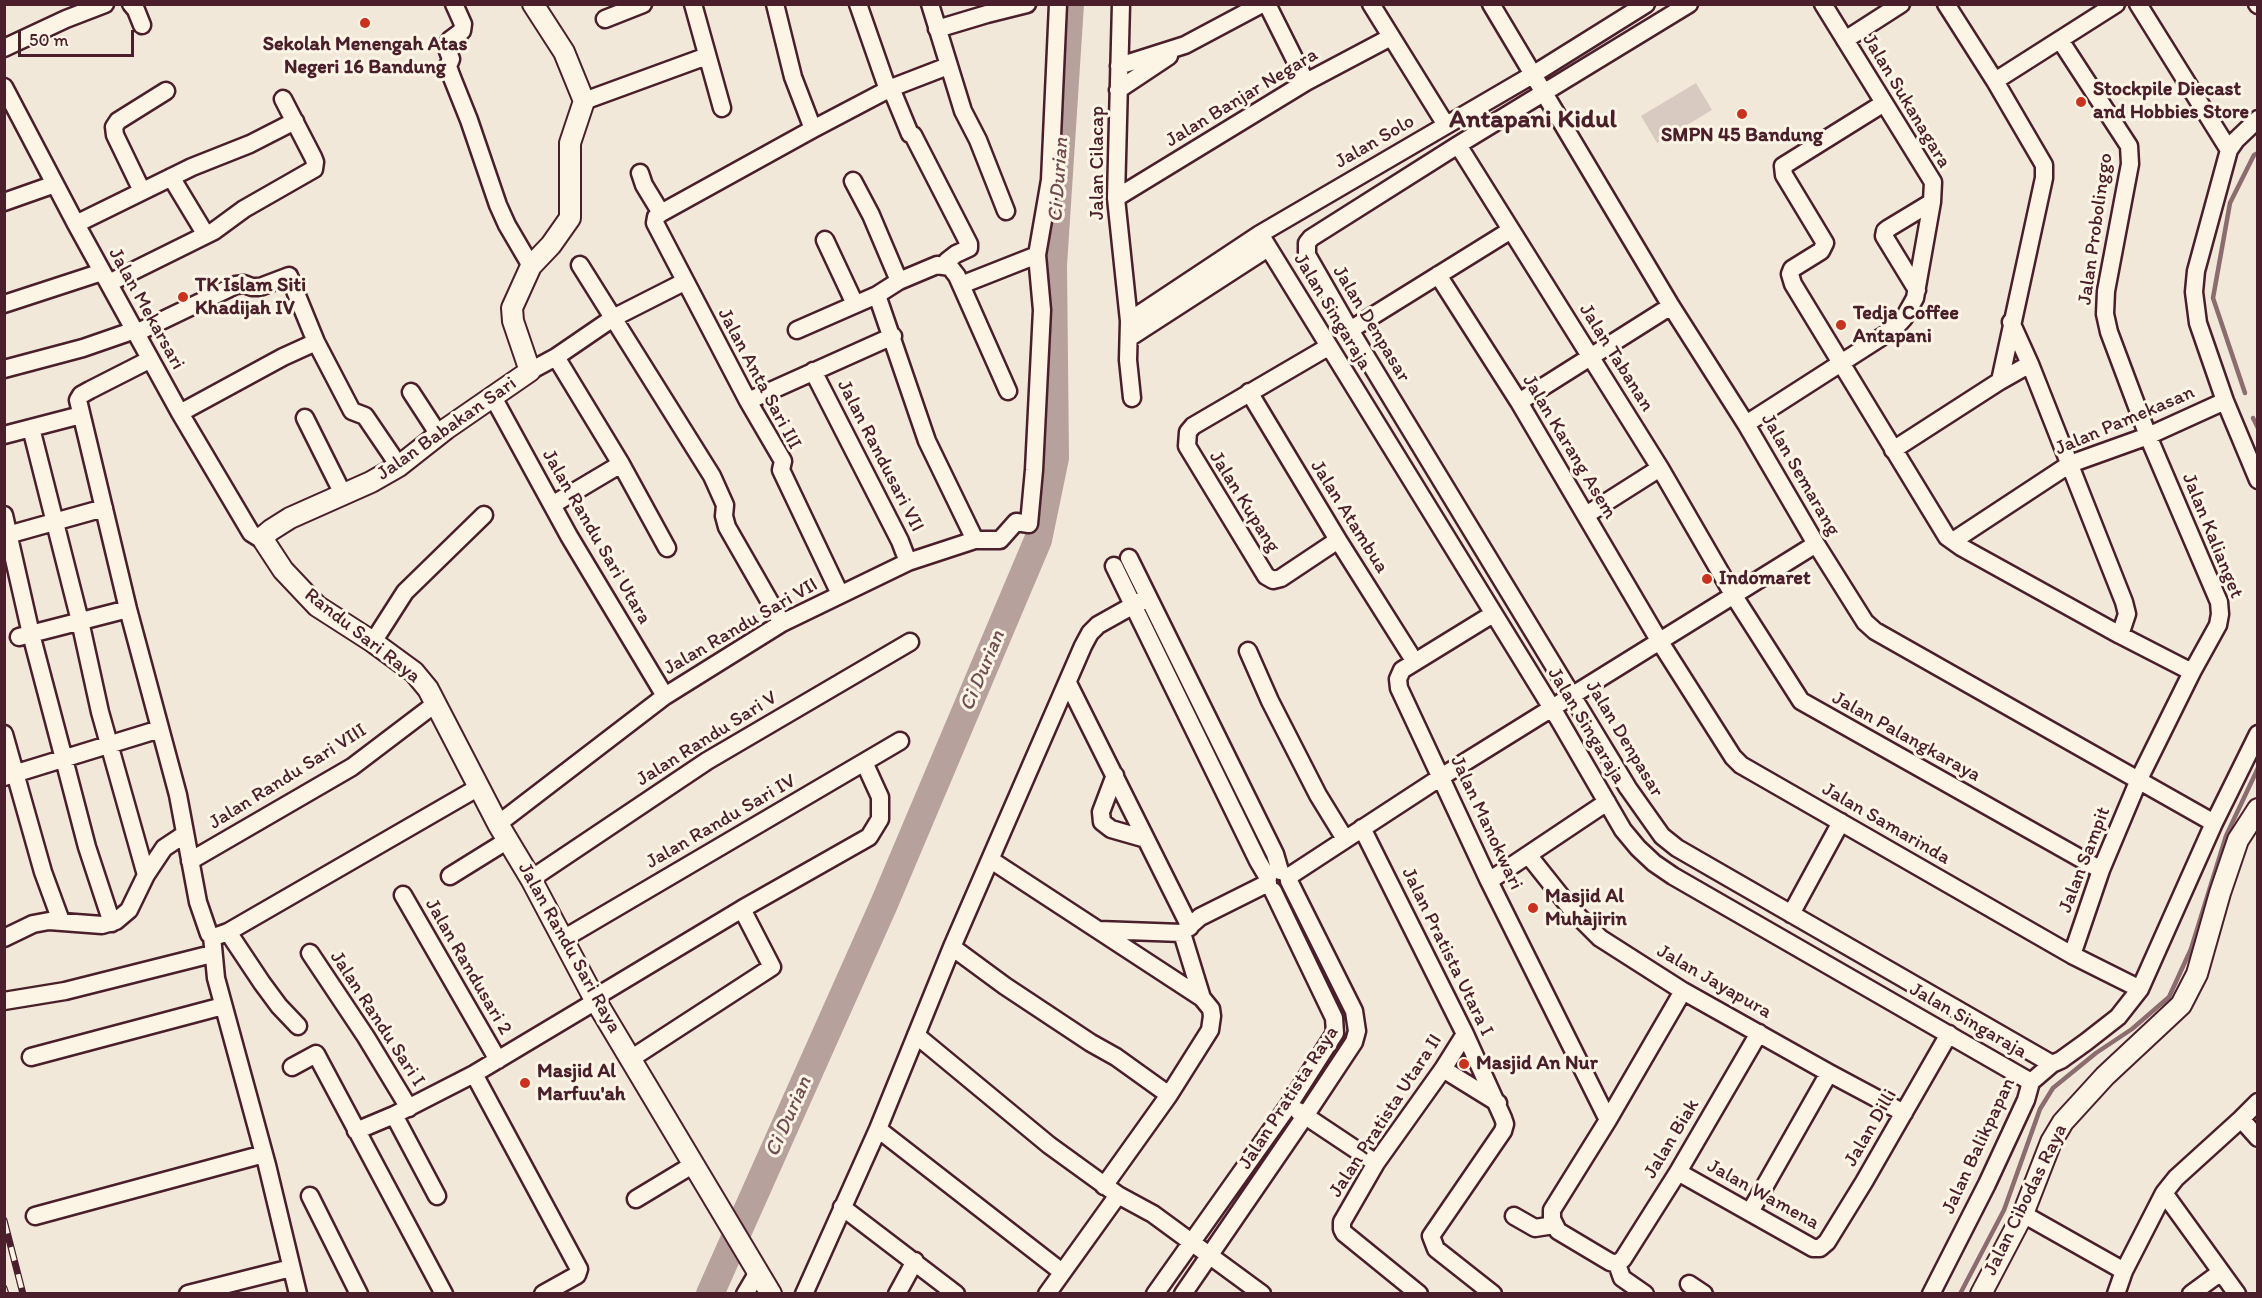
<!DOCTYPE html>
<style>
body{margin:0}
#map{position:relative;width:2262px;height:1298px;overflow:hidden;background:#f1e8da;font-family:Itim,sans-serif}
canvas{display:block}
.frame{position:absolute;inset:0;border:6px solid #4a1f2b;pointer-events:none}
.scale{position:absolute;left:18px;top:30px;width:116px;height:27px;box-sizing:border-box;border:3px solid #4a1f2b;border-top:0;padding-left:8px;font-size:18px;line-height:21px;white-space:nowrap;color:#4a1f2b;-webkit-text-stroke:4px #fcf5e5;paint-order:stroke}
</style>
<div id="map">
<canvas width="2262" height="1298"></canvas>
<div class="frame"></div>
<div class="scale">50 m</div>
</div>
<script>
const g = document.querySelector('canvas').getContext('2d');
g.lineJoin = 'round';
function fillPath(path, color) { g.fillStyle = color; g.fill(path, 'evenodd'); }
const shape = rows => new Path2D(rows.map(r => 'M' + r).join(''));
function strokePath(path, color, width, dash) { g.strokeStyle = color; g.lineWidth = width; g.lineCap = dash ? 'butt' : 'round'; g.setLineDash(dash || []); g.stroke(path); }
function label(font, color, halo, rows, align = 'center') {
  g.font = font + ' Itim,sans-serif'; g.lineWidth = 6; g.setLineDash([]); g.textBaseline = 'middle'; g.strokeStyle = halo; g.fillStyle = color; for (const [text, x, y, turn = 0] of rows) {
    g.save(); g.translate(x, y); g.rotate((+turn || 0) * Math.PI / 180); g.textAlign = isNaN(turn) ? turn : align; if (halo) g.strokeText(text, 0, 0); g.fillText(text, 0, 0); g.restore();
  }
}
fillPath(shape([
 [1696,83,1712,110,1657,143,1641,116]
]), '#d8cac0');
strokePath(shape([
 [2245,393,2213,298,2230,203,2254,155,2258,153],
 [2253,418,2258,428],
 [1960,1294,2004,1210,2040,1109,2053,1088,2096,1053,2132,1029,2169,997,2191,949,2226,836,2258,768]
]), '#8b6d6f', 4.5);
strokePath(shape([
 [710,1294,884,904,1038,540,1055,458,1053,265,1070,4]
]), '#b6a19c', 28);
const minor = shape([
 [131,4,136,10,142,25],
 [454,4,463,24,462,31,450,40,446,46,451,59,448,66,451,75,469,120,498,205,507,225,531,266],
 [693,4,722,108],
 [775,4,793,77,813,129],
 [858,4,888,90],
 [930,4,963,111,978,140,1006,211],
 [1121,4,1116,198,1129,321,1128,360,1132,398],
 [1267,4,1306,82],
 [1371,4,1446,125],
 [1491,4,1671,306,1746,424,1816,544,1865,622,1875,631,2214,823],
 [1689,4,1458,145,1311,238,1307,243,1307,255,1350,330,1628,788,1662,836,1677,848,2052,1064],
 [1946,4,1995,81,2044,165,2044,178,2000,381],
 [2138,4,2229,150],
 [2257,4,2258,5],
 [605,19,643,4],
 [937,29,987,14,1027,4],
 [1845,40,1901,4],
 [2060,40,2129,146,2130,164,2106,291,2105,314,2109,332,2148,436,2219,602,2220,614,2218,625,2192,672,2140,777,2101,870,2072,955],
 [4,48,66,19,105,4],
 [1119,66,1185,45,1262,4],
 [1995,81,2116,4],
 [4,87,76,224,180,413,251,533,264,541],
 [891,88,910,134,913,135,969,244,969,248,956,254,947,261,945,265],
 [1118,90,1169,56],
 [584,101,707,56],
 [1884,103,1783,166,1784,175,1825,243,1821,251,1792,269,1790,274,1793,284,1947,537,1961,547,2120,635,2192,672],
 [2258,119,2236,140,2229,150,2196,271,2194,292,2198,323,2225,401,2258,480],
 [1458,145,1660,468,1734,596,1801,701,2101,870],
 [640,173,644,185,661,213],
 [171,177,206,235],
 [853,181,871,215,899,281],
 [142,191,115,135,114,127,118,121,166,91],
 [1116,198,1306,82,1391,37],
 [4,202,55,184],
 [76,224,192,167,250,144,295,121],
 [1260,234,1558,718,1623,830,1638,848,1654,863,1673,876,2031,1082],
 [825,240,855,304],
 [580,265,712,476,725,505,724,516,727,527,782,623],
 [1438,275,1519,402,1660,642,1733,757,1741,765,2072,955,2140,989],
 [109,283,214,231,244,209,314,169,315,162,313,157,283,99],
 [961,285,1037,255],
 [1917,290,1884,236,1885,231,1889,228,1932,202],
 [4,304,102,272],
 [1129,321,1260,234,1534,74,1646,4],
 [2011,322,2030,364,2124,602,2127,614,2120,635],
 [797,330,877,295],
 [1350,330,1511,230],
 [136,333,236,285,244,284,252,287,260,287,289,276,316,342,352,411,365,416,399,466],
 [1129,338,1268,248],
 [1328,347,1193,426,1188,432,1187,446,1266,576,1273,580,1281,578,1338,540],
 [556,357,621,464,667,548],
 [149,360,90,390,81,395,78,400,128,609,178,795,198,902,209,934,214,937,228,932,479,787],
 [4,369,83,348,135,330],
 [530,371,556,357,613,318,684,282],
 [813,371,900,541,908,562],
 [411,392,439,435],
 [1249,392,1338,540,1415,662],
 [493,397,569,536,665,696],
 [748,401,893,336],
 [1519,402,1671,306],
 [180,413,283,357,316,342],
 [305,418,343,494],
 [1746,424,1894,329,1904,318,1915,298,1932,202,1933,182,1823,4],
 [31,428,80,621,100,712,146,875],
 [4,435,81,415],
 [1893,450,2000,381,2030,364],
 [552,505,621,464],
 [4,515,31,634,64,759,87,847,112,923],
 [1586,515,1660,468],
 [4,536,104,508],
 [975,540,927,441,877,295,899,281,937,265,950,267,957,276,1008,391],
 [1953,541,2070,464,2148,436,2225,401],
 [1129,558,1275,854,1280,871],
 [1114,566,1258,861,1268,878],
 [840,594,781,470,783,461,748,401,655,223,656,217,661,213,813,129,891,88,948,66],
 [1493,614,1402,670,1398,679,1399,688,1489,881,1608,1120],
 [19,637,128,609],
 [373,642,405,592,484,515],
 [1248,651,1270,701,1318,795,1345,839],
 [1068,683,1190,927],
 [4,734,43,872,61,921],
 [1115,775,1101,812,1102,822,1111,829,1146,839],
 [4,777,160,729],
 [498,824,665,696,782,623,908,562,975,540,1000,540,1016,522,1029,524,1034,470,1042,310,1037,255,1050,180,1058,4],
 [1362,828,1465,1034,1503,1118,1505,1124,1503,1131,1431,1236,1436,1249,1493,1294],
 [1529,856,1572,910,1600,938,1683,991,1829,1073,1904,1113],
 [991,860,1202,998,1211,1009,1212,1016,1210,1030,1169,1095,1104,1186],
 [190,861,352,767,435,704],
 [450,876,508,840],
 [1288,877,1441,777,1816,544],
 [531,879,707,761,910,642],
 [1489,881,1607,802],
 [403,895,498,1060],
 [1791,914,1841,822],
 [1099,930,1182,933,1200,917,1268,883],
 [228,932,262,983,279,1006,298,1026],
 [1182,933,1202,998],
 [212,936,216,978,267,1165,298,1294],
 [4,938,33,924,49,921,102,925,116,921,129,910,146,875,164,848,185,834],
 [563,939,900,741],
 [952,947,1005,986,1091,1043,1116,1057,1169,1095],
 [310,953,366,1037,409,1108],
 [594,998,742,909,869,837,880,819,880,797,864,762],
 [4,1001,65,991,204,956],
 [916,1035,1049,1145,1118,1195,1153,1214,1262,1294],
 [31,1057,223,1006],
 [632,1058,772,967,742,909],
 [292,1067,316,1054,444,1294],
 [1443,1069,1498,1103],
 [474,1074,579,1269,577,1275,543,1294],
 [1298,1111,1376,1163],
 [394,1115,437,1196],
 [2241,1119,2258,1102],
 [878,1129,1062,1272],
 [356,1131,394,1115,474,1074,596,1001],
 [1678,1172,1813,1248,1820,1248,1827,1242,1864,1182,1949,1034],
 [310,1196,359,1294],
 [636,1199,694,1164],
 [842,1207,956,1294],
 [1750,1212,1829,1073],
 [2023,1214,2124,1271],
 [35,1216,264,1154],
 [1514,1216,1535,1228,1554,1225],
 [1617,1264,1610,1262,1558,1231,1552,1219,1552,1210,1608,1120,1683,991],
 [1617,1264,1623,1259,1678,1172,1759,1033],
 [1617,1264,1622,1278,1645,1294],
 [1689,1284,1704,1294],
 [188,1294,291,1268],
 [745,1294,758,1272],
 [804,1294,878,1129,952,947,1083,646,1090,633,1098,625,1148,597],
 [897,1294,915,1261],
 [1047,1294,1118,1195],
 [1155,1294,1289,1105,1335,1033,1334,1018,1273,891],
 [1183,1294,1305,1116,1354,1042,1357,1031,1354,1011,1289,881],
 [1419,1294,1344,1233,1342,1229,1342,1222,1376,1163,1443,1069,1465,1034],
 [1931,1294,1987,1184,2026,1100,2031,1082,2052,1064,2061,1060,2086,1042,2118,1017,2140,989,2214,823,2258,734],
 [2116,1294,2124,1271,2164,1193],
 [2191,1294,2221,1272],
 [2237,1294,2164,1193,2176,1178,2241,1119,2258,1138]
]);
const tertiary = shape([
 [533,4,564,52,584,101,570,143,570,218,551,245,531,266,512,308,513,321,530,371,446,429,399,466,371,482,290,518,271,530,265,535,264,541,283,570,317,606,373,642,414,672,428,689,498,824,531,879,594,998,771,1294],
 [1981,1294,2023,1214,2051,1142,2063,1122,2105,1076,2181,1005,2197,974,2220,893,2238,840,2258,809]
]);
strokePath(minor, '#4a1f2b', 21);
strokePath(tertiary, '#4a1f2b', 24);
strokePath(minor, '#fcf5e5', 16);
strokePath(tertiary, '#fcf5e5', 20);
const rail = shape([
 [4,1220,23,1294],
 [4,1288,6,1294]
]);
strokePath(rail, '#4a1f2b', 7);
strokePath(rail, '#fcf5e5', 4.5, [14]);
for (const [x, y, r, color] of [
 [365,23,6,"#c8321e"],
 [2081,102,6,"#c8321e"],
 [1742,114,6,"#c8321e"],
 [183,297,6,"#c8321e"],
 [1841,325,6,"#c8321e"],
 [1707,579,6,"#c8321e"],
 [1533,908,6,"#c8321e"],
 [1464,1064,6,"#c8321e"],
 [525,1083,6,"#c8321e"]
]) { const dot = new Path2D(); dot.arc(x, y, r, 0, 2 * Math.PI); g.fillStyle = color; g.fill(dot); strokePath(dot, '#fcf5e5', 2); }
label('bold 20px', '#4a1f2b', '#fcf5e5', [
 ["Sekolah Menengah Atas",365,45,"center"],
 ["Negeri 16 Bandung",365,68,"center"],
 ["Stockpile Diecast",2093,90],
 ["and Hobbies Store",2093,113],
 ["SMPN 45 Bandung",1742,136,"center"],
 ["TK Islam Siti",195,286],
 ["Khadijah IV",195,309],
 ["Tedja Coffee",1853,314],
 ["Antapani",1853,337],
 ["Indomaret",1719,579],
 ["Masjid Al",1545,897],
 ["Muhajirin",1545,920],
 ["Masjid An Nur",1476,1064],
 ["Masjid Al",537,1072],
 ["Marfuu'ah",537,1095]
], 'left');
label('20px', '#4a1f2b', '#fcf5e5', [
 ["Jalan Banjar Negara",1242,98,-31],
 ["Jalan Sukanagara",1906,101,59],
 ["Jalan Solo",1375,142,-30],
 ["Jalan Cilacap",1098,163,-90],
 ["Jalan Probolinggo",2096,229,-82],
 ["Jalan Mekarsari",146,309,61],
 ["Jalan Singaraja",1332,312,59],
 ["Jalan Denpasar",1371,324,59],
 ["Jalan Tabanan",1616,358,58],
 ["Jalan Anta Sari III",759,379,62],
 ["Jalan Pamekasan",2125,421,-23],
 ["Jalan Babakan Sari",447,429,-35],
 ["Jalan Karang Asem",1569,447,59],
 ["Jalan Randusari VII",880,456,63],
 ["Jalan Semarang",1800,475,60],
 ["Jalan Kupang",1244,502,58],
 ["Jalan Atambua",1349,517,58],
 ["Jalan Kalianget",2212,536,68],
 ["Jalan Randu Sari Utara",596,537,60],
 ["Jalan Randu Sari VII",741,627,-30],
 ["Randu Sari Raya",362,636,38],
 ["Jalan Singaraja",1586,726,59],
 ["Jalan Palangkaraya",1906,737,29],
 ["Jalan Randu Sari V",707,739,-32],
 ["Jalan Denpasar",1624,739,59],
 ["Jalan Randu Sari VIII",288,777,-32],
 ["Jalan Randu Sari IV",721,822,-30],
 ["Jalan Manokwari",1486,823,65],
 ["Jalan Samarinda",1886,824,30],
 ["Jalan Sampit",2085,860,-69],
 ["Jalan Randu Sari Raya",569,948,61],
 ["Jalan Pratista Utara I",1447,952,64],
 ["Jalan Randusari 2",468,967,60],
 ["Jalan Jayapura",1714,982,30],
 ["Jalan Randu Sari I",377,1019,57],
 ["Jalan Singaraja",1968,1021,30],
 ["Jalan Pratista Raya",1289,1098,-57],
 ["Jalan Pratista Utara II",1386,1116,-57],
 ["Jalan Dilli",1871,1128,-60],
 ["Jalan Biak",1672,1139,-59],
 ["Jalan Balikpapan",1979,1146,-65],
 ["Jalan Wamena",1763,1195,29],
 ["Jalan Cibodas Raya",2026,1200,-64]
]);
label('italic 21px', '#704c53', '#fcf5e5', [
 ["Ci Durian",1059,180,-86],
 ["Ci Durian",983,671,-67],
 ["Ci Durian",789,1117,-66]
]);
label('bold 26px', '#4a1f2b', '#fcf5e5', [
 ["Antapani Kidul",1533,120]
]);
</script>
